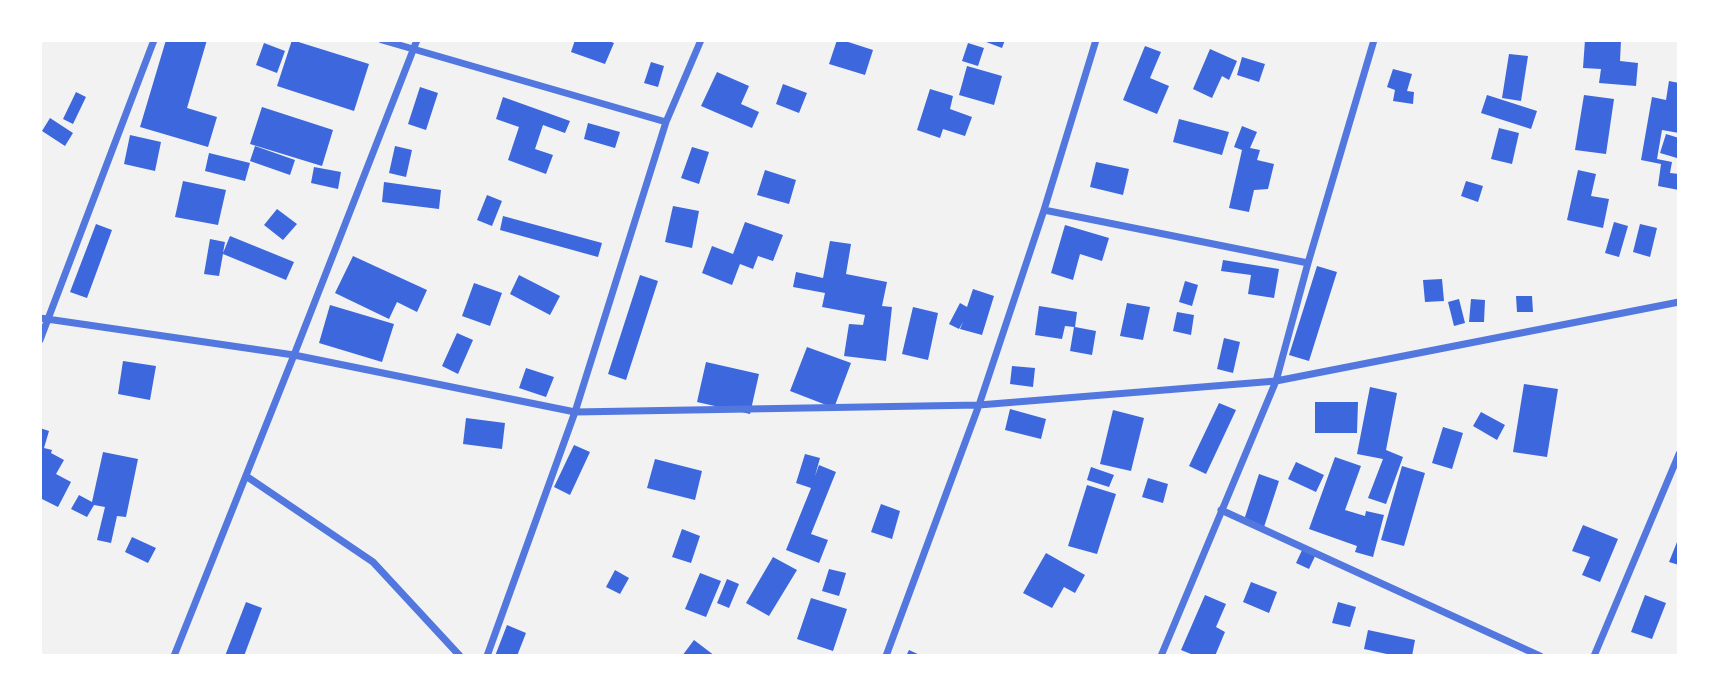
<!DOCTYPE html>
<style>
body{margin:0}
#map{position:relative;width:1719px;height:696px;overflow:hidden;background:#f2f2f2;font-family:Merriweather,serif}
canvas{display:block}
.frame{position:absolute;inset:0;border:42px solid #fff;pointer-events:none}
</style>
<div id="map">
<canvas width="1719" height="696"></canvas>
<div class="frame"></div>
</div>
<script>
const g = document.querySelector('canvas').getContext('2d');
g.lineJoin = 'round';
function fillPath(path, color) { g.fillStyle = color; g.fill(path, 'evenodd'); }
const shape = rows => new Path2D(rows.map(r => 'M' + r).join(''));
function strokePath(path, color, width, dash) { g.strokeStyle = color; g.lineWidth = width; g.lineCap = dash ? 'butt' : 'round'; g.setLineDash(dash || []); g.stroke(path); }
fillPath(shape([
 [166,40,207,40,187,108,217,117,208,147,140,127],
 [292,40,369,64,354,111,277,86],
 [575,40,606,40,614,43,605,64,571,52],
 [837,40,842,40,873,50,865,75,829,64],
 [981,40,1005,40,1002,48],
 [1585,40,1621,40,1620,61,1638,63,1636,86,1599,83,1601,69,1583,68],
 [264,43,285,51,277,73,256,65],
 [968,43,984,48,978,66,962,61],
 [1145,46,1161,52,1150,78,1169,86,1157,114,1123,100],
 [1210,49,1237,61,1229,80,1222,76,1212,98,1193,89],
 [1509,54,1528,56,1521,101,1502,98],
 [1242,57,1265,64,1259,82,1237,75],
 [651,62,664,66,658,87,644,83],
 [967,66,1002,76,994,105,959,95],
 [1393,69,1412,74,1407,91,1414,92,1413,104,1393,101,1395,90,1387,87],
 [717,72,749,86,741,104,759,112,752,128,701,106],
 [1669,81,1679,83,1679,133,1662,130,1657,159,1672,162,1670,173,1679,174,1679,190,1658,186,1661,164,1641,160,1652,97,1666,100],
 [783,84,807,93,799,113,776,104],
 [420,87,438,93,426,130,408,124],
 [930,89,953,96,950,109,972,117,965,136,943,129,940,138,917,130],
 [76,92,86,97,73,124,63,119],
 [1487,95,1537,111,1531,129,1481,113],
 [1584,95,1614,99,1606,154,1575,150],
 [503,97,570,121,565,133,543,125,535,149,553,155,546,174,508,160,519,127,496,119],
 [262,107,333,130,322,166,250,144],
 [50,118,73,133,65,146,42,131],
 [1179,119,1229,132,1222,155,1173,142],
 [588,123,620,132,615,148,584,139],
 [1242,126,1257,132,1250,148,1260,150,1257,160,1274,164,1268,189,1254,190,1249,212,1229,208,1242,150,1234,147],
 [1499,128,1519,133,1512,164,1491,159],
 [1666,134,1679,138,1677,158,1660,153],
 [130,135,161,142,155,171,124,164],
 [255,146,295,160,290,175,250,161],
 [395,146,412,150,406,177,389,173],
 [692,147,709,152,699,184,681,178],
 [209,153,250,163,245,181,205,171],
 [1096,162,1129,169,1123,195,1090,187],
 [314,167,341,172,338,189,311,183],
 [765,170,796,180,789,204,757,195],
 [1578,170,1596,174,1591,196,1609,199,1603,228,1567,220],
 [183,181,226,190,218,225,175,217],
 [1466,181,1483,186,1478,202,1461,196],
 [384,182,441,190,439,209,382,202],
 [487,195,502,201,492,226,477,220],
 [673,206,699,211,692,248,665,242],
 [277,209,297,224,283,240,264,225],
 [503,216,602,243,598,257,500,230],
 [745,222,783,235,773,261,758,256,753,269,740,264,732,285,702,273,712,246,733,254],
 [1614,222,1628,226,1619,257,1605,253],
 [96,224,112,230,87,298,70,292],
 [1640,224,1657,228,1650,257,1633,252],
 [1065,225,1109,238,1102,261,1080,254,1073,280,1051,273],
 [230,236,294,262,286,280,223,254,219,276,204,274,210,239,225,242,223,253],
 [830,241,851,244,846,274,887,282,882,306,892,307,886,361,844,356,849,324,863,325,865,315,822,307,825,293,793,287,796,272,823,278],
 [353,256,427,290,417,312,397,302,389,319,335,293],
 [1223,260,1279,269,1274,298,1248,294,1251,275,1221,271],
 [1317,266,1337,272,1309,361,1289,355],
 [519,275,560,296,550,315,510,294],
 [640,275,658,281,626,380,608,374],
 [1442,279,1444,301,1425,302,1423,280],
 [1185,281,1198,285,1192,306,1179,302],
 [474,283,502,293,490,326,462,316],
 [973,289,994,296,982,335,960,329,963,322,959,329,949,324,960,303,967,307],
 [1516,296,1532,296,1533,312,1517,312],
 [1459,299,1465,323,1454,326,1448,302],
 [1471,299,1485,300,1484,322,1469,322],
 [1127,303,1150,307,1143,340,1120,336],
 [330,305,394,324,382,362,319,343],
 [1039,306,1077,312,1075,327,1096,331,1092,355,1070,351,1074,327,1065,326,1062,339,1035,335],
 [913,307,938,313,928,360,902,354],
 [1177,312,1194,315,1191,335,1173,331],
 [457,333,473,340,458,374,442,366],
 [1224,338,1240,342,1233,373,1217,369],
 [807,347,851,363,834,408,790,391],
 [123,361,156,366,150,400,118,394],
 [706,362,759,374,750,414,697,402],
 [1012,366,1035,368,1033,387,1010,384],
 [526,368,554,377,546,397,519,388],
 [1524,384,1558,389,1547,457,1513,452],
 [1370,387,1397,393,1386,450,1403,457,1386,504,1368,498,1383,459,1357,454],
 [1315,402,1358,402,1357,433,1315,433],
 [1219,403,1236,410,1206,474,1189,466],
 [1010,409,1046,419,1041,439,1005,430],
 [1113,410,1144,418,1131,471,1100,464],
 [1481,412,1505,425,1497,440,1473,426],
 [466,418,505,423,502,449,463,444],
 [1443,427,1463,433,1452,469,1432,463],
 [40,428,49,431,44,448,52,450,51,453,64,460,56,474,71,482,58,507,40,498],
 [574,445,590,452,570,495,554,487],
 [103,452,138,459,126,517,117,516,111,543,97,540,105,507,94,505,87,517,71,509,79,495,92,502],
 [805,454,820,458,815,476,819,465,836,472,811,534,828,540,819,563,786,550,811,488,796,483],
 [1335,457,1361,466,1345,510,1365,516,1366,511,1384,515,1373,557,1355,552,1357,546,1309,529],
 [655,459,702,471,695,500,647,488],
 [1296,462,1324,475,1316,492,1288,479],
 [1402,466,1425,473,1404,546,1381,540],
 [1091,467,1114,475,1109,487,1087,480],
 [1259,474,1279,481,1264,527,1244,520],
 [1148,478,1168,484,1163,503,1142,497],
 [1087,485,1116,494,1097,554,1068,546],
 [881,504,900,511,892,539,871,532],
 [1583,525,1618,539,1600,582,1582,575,1590,557,1572,551],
 [682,529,700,536,691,563,672,557],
 [132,537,156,548,148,563,125,552],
 [1679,537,1679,565,1669,562],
 [1304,546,1317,552,1309,569,1296,563],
 [1046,553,1085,575,1075,593,1064,587,1052,608,1023,593],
 [773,557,797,570,769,616,746,603],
 [829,569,846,573,839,596,822,591],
 [615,570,629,578,620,594,606,587],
 [700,573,721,581,706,617,685,609],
 [727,579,739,584,729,608,717,603],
 [1251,582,1277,592,1269,613,1243,602],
 [1205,595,1226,604,1216,627,1225,632,1215,656,1196,656,1181,650],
 [1645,595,1666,603,1652,639,1631,632],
 [811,598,847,609,833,651,797,639],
 [246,602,262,608,244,656,225,656],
 [1338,602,1356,607,1350,627,1332,623],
 [507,625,526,633,517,656,495,656],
 [1368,630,1415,640,1412,656,1396,656,1364,649],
 [694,640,715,656,682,656],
 [909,650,922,656,906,656]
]), '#3d67dc');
strokePath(shape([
 [382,40,666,122],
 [1044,210,1308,263],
 [40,318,294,355,575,412,979,405,1276,381,1679,302],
 [40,340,154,40],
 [246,476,373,562,460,656],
 [1221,510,1540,656],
 [174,656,294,355,417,40],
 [487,656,575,412,666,122,701,40],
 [886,656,979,405,1044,210,1096,40],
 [1161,656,1276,381,1308,263,1374,40],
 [1594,656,1679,454]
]), '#5277de', 7);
</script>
